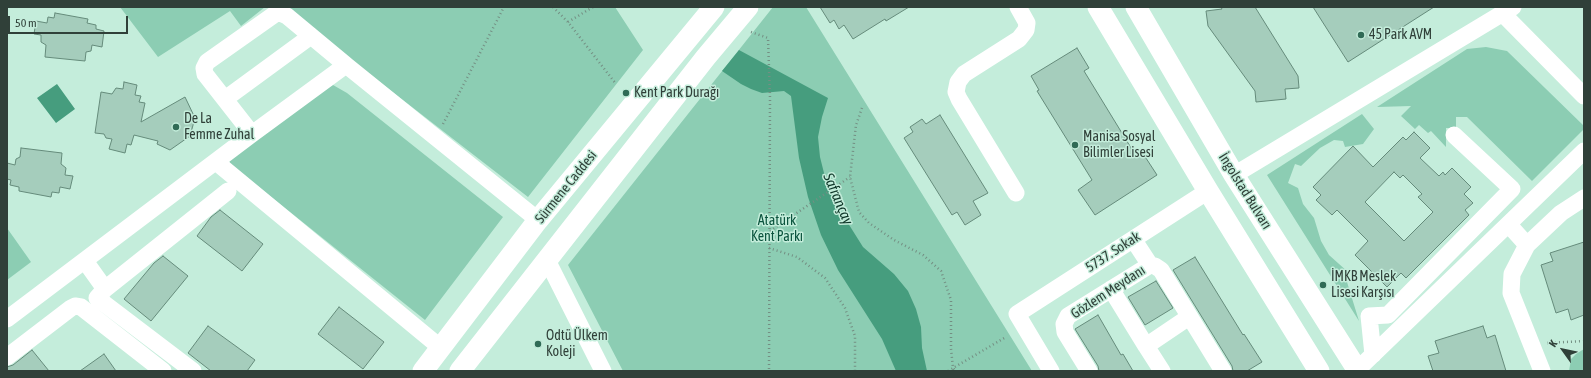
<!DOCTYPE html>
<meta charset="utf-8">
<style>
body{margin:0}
#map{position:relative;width:1591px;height:378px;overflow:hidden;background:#c4eddb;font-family:"Asap Condensed",sans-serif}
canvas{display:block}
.frame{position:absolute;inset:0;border:8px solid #304039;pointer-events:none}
.north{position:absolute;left:1543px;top:330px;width:40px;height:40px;-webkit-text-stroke:3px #c4eddb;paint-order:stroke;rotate:303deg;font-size:11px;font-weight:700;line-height:16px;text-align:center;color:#304039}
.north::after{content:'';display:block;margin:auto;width:14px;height:18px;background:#304039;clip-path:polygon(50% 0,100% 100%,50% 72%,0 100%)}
.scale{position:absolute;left:8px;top:16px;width:120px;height:18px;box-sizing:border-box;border:2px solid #304039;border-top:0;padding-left:5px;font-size:12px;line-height:14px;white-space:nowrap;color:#304039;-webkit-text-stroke:3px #c4eddb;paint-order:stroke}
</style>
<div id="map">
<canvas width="1591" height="378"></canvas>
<div class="frame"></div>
<div class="north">K</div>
<div class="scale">50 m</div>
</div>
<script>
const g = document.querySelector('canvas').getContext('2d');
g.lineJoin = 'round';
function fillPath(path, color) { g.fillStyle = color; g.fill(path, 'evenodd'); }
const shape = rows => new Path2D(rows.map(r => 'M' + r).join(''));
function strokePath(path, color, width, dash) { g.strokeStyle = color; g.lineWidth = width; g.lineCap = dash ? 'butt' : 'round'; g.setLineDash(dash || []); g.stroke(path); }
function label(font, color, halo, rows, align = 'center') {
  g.font = font + ' "Asap Condensed",sans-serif'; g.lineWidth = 3; g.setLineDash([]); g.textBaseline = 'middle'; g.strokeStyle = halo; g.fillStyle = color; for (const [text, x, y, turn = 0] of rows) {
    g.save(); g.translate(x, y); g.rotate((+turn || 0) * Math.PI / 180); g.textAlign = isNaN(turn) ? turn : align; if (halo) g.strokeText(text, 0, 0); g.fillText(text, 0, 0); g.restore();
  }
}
fillPath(shape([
 [120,7,265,7,241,26,230,11,158,57],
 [283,7,615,7,643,50,528,197],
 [773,7,806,7,1032,371,623,371,568,265],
 [1486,47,1507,51,1584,126,1584,129,1532,181,1467,117,1456,117,1456,128,1446,128,1446,147,1431,131,1428,133,1419,125,1415,129,1401,116,1411,106,1377,107,1467,49],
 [333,85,347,93,503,217,425,320,230,164,228,154,319,88],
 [1362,114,1374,129,1363,144,1345,147,1343,141,1334,140,1320,148,1301,166,1295,164,1288,183,1298,188,1303,204,1314,218,1321,241,1329,255,1348,272,1347,282,1359,321,1267,175],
 [7,228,31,262,7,280],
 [1584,349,1584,371,1569,371,1571,359,1576,354]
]), '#8ccdb3');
fillPath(shape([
 [739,50,828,98,822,117,818,137,820,157,825,177,841,212,863,247,894,274,908,291,916,309,921,327,922,348,927,371,896,371,882,339,838,270,821,235,808,197,799,158,791,96,784,91,762,93,751,89,741,84,722,71],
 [57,84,75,109,56,123,37,98]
]), '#469d7e');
const building = shape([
 [820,7,909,7,886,21,885,19,853,39,844,25,839,29,834,20,830,23,820,7],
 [1221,7,1255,7,1298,76,1299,88,1285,89,1286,99,1256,102,1255,91,1208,26,1206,11,1222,9,1221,7],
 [1313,7,1434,7,1348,62,1313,7],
 [55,13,88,19,87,23,96,25,96,29,104,31,102,47,92,45,91,51,86,52,85,61,45,57,46,45,41,42,41,35,34,34,36,21,47,23,48,17,54,18,55,13],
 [1077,48,1089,68,1084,71,1136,156,1142,152,1157,175,1095,215,1078,190,1092,180,1037,91,1039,90,1031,76,1077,48],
 [124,82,137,85,135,95,141,96,139,102,145,103,141,122,185,97,195,118,190,136,170,150,157,144,158,141,134,135,131,145,127,144,125,153,109,149,112,139,106,138,104,134,95,133,101,92,112,94,116,88,123,89,124,82],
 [940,115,988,193,973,201,981,215,965,225,957,212,952,215,904,138,913,132,910,127,922,119,926,124,940,115],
 [1414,132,1430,148,1420,158,1439,176,1443,172,1445,175,1452,168,1471,187,1464,194,1473,203,1465,210,1469,215,1406,278,1401,273,1387,287,1355,255,1368,241,1337,210,1332,215,1316,200,1321,195,1313,187,1353,146,1373,167,1403,137,1406,140,1414,132],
 [1394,172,1400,178,1403,175,1422,194,1418,197,1433,212,1404,241,1365,202,1394,172],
 [21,148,62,153,61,164,66,168,65,175,73,176,70,189,60,187,59,193,52,192,51,197,19,191,19,187,10,185,11,180,7,179,7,163,15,165,16,159,20,157,21,148],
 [220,210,263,244,242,271,197,236,211,217,220,210],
 [1584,242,1584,315,1571,320,1568,309,1556,313,1541,265,1553,261,1550,253,1584,242],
 [163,256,188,276,151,321,124,299,154,263,163,256],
 [1195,257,1243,335,1244,334,1262,362,1247,371,1233,371,1232,366,1173,270,1195,257],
 [1156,281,1173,308,1145,325,1128,297,1156,281],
 [339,307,384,342,363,369,318,334,339,307],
 [1098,315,1121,355,1123,354,1133,371,1099,371,1098,366,1075,329,1098,315],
 [208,326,255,360,247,371,211,371,188,353,208,326],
 [1483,326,1487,338,1495,335,1506,371,1433,371,1428,356,1439,353,1435,341,1483,326],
 [32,350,49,371,7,371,7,367,13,365,32,350],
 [104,354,116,371,80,371,104,354]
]);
fillPath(building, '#a5cdbc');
strokePath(building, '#658b7b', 1);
strokePath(shape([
 [553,7,568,22,616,84],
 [568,22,593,7],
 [751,32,768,38,770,98,769,371],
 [862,108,856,125,850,177,859,212,869,223,894,240,923,255,941,271,951,300,951,349,953,368,956,371],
 [443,124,504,7],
 [770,231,850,177],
 [769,248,797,257,825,278,845,308,855,336,855,371],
 [1547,343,1584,341],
 [948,371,1006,337]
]), '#748f83', 2.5, [1, 3]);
strokePath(shape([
 [1503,14,1584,96],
 [225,99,311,36],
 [252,134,205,74,204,68,207,62,275,14,280,13,287,16,346,65],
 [216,162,441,348],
 [1234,175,1513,7],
 [1016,193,959,99,956,92,958,82,964,74,1019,39,1026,30,1027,23,1018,7],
 [1509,225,1527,245,1512,274,1511,293,1542,371],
 [1133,239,1150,265],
 [1527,245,1561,213,1584,198],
 [547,260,603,371],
 [85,261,105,289,228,191],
 [105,289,97,298,193,371],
 [1111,289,1146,346],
 [7,319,252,134,346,65,538,220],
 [1373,355,1369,316,1388,315,1512,189,1454,135],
 [7,357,71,308,75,306,81,307,163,371],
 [1357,370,1584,151],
 [1051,371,1017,314,1208,191],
 [1089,371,1065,332,1064,324,1068,316,1150,265,1155,266,1161,270,1223,371],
 [1162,371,1146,346,1189,317]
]), '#fff', 17);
strokePath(shape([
 [1098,7,1208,191,1319,371],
 [1136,7,1234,175,1358,371],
 [423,371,538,220,714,7],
 [460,371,706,57,748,7]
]), '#fff', 21);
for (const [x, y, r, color] of [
 [1361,35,4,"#306b56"],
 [626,93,4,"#306b56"],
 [176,127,4,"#306b56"],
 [1075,145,4,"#306b56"],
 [1323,285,4,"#306b56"],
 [538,344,4,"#306b56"]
]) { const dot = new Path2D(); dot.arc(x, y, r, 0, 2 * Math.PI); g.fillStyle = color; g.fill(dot); strokePath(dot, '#c4eddb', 1.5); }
label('14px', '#304039', '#c4eddb', [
 ["45 Park AVM",1369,35],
 ["Kent Park Durağı",634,93],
 ["De La",184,119],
 ["Femme Zuhal",184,135],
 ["Manisa Sosyal",1083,137],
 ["Bilimler Lisesi",1083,153],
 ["İMKB Meslek",1331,277],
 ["Lisesi Karşısı",1331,293],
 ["Odtü Ülkem",546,336],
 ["Koleji",546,352]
], 'left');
label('14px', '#304039', '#c4eddb', [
 ["Sürmene Caddesi",566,187,-51],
 ["İngolstad Bulvarı",1245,191,58],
 ["5737. Sokak",1113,252,-33],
 ["Gözlem Meydanı",1108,292,-33]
]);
label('14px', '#0a533d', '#c4eddb', [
 ["Atatürk",777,221],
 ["Kent Parkı",777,237]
]);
label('italic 15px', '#10382a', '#c4eddb', [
 ["Safrançay",838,199,67]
]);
</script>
